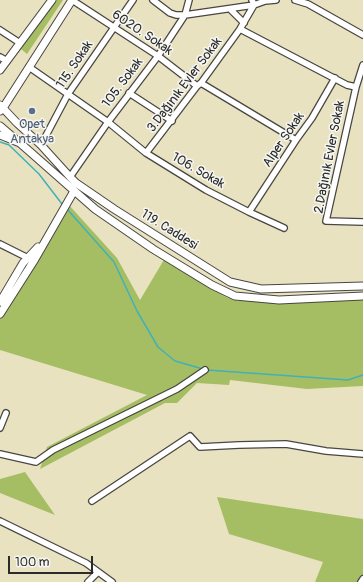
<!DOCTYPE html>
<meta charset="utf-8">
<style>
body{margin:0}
#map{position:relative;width:363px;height:582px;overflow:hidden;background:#e9e2c1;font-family:Pangolin,sans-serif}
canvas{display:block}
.scale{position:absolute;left:8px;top:556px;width:85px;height:18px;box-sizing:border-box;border:2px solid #2b2b2b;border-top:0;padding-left:5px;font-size:12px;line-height:14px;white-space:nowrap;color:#2b2b2b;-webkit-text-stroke:3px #f6f6f2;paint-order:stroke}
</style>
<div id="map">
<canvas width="363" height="582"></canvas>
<div class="scale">100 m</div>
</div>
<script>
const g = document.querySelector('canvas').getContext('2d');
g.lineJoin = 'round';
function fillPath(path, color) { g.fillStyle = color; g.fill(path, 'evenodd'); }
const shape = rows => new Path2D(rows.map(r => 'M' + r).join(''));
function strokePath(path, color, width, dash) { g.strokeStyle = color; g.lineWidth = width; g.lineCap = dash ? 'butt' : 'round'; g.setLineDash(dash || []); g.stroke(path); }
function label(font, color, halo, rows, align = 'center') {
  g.font = font + ' Pangolin,sans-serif'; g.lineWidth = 3; g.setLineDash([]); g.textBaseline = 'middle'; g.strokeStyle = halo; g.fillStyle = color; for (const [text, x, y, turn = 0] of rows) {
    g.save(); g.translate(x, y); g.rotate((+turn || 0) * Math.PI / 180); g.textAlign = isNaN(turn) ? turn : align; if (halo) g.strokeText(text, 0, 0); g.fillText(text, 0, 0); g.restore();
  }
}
fillPath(shape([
 [54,0,63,0,27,54,21,49],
 [68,204,117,258,140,300,165,258,226,297,238,301,363,300,363,386,307,389,230,380,229,385,197,383,177,403,165,403,40,469,47,447,147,395,0,350,0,315],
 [25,472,55,515,0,493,0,479],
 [217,497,363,519,363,582,315,582,323,562,229,534]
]), '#a6be63');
strokePath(shape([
 [0,142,9,145,39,174,62,204],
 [67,209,114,262,137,311,158,347,175,361,203,369],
 [207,370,348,380,363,375]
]), '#40b1b8', 1.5);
const minor = shape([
 [72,0,158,56,197,86],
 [153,0,170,13,176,15,185,15,254,5,265,1,276,0],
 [295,0,308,4,363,35],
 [230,9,244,23],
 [240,29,347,85,356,87],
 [0,30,20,43],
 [0,57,7,61],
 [363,65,356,87,326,221,363,222],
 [29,67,108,122,146,153,206,190,249,212,284,228],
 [201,83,296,140],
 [129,93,172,121],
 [41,145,68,94,133,0],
 [146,153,197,86,201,83,240,29,254,5,252,0],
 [70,177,108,122,158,56,185,15,189,0],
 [249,212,296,140,312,118,335,78],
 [0,244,28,258],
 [0,428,6,413],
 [0,454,36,462,53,450,177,389,205,370],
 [92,501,190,436,200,447,239,445,286,444,326,451,363,454],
 [0,521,86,563,112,582],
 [88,582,98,572],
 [361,582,363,579]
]);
const tertiary = shape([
 [0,70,52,0],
 [0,105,17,123,41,145,70,177,76,183,114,209,230,282,261,289,363,286],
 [0,111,3,108,72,0],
 [0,126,14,138],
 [0,135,20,143,95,209,153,249,212,285,235,296,279,300,363,296],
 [0,302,23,263,38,247],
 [0,314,35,259,74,191]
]);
strokePath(minor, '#484642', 8);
strokePath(tertiary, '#484642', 9);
strokePath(minor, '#fff', 5.5);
strokePath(tertiary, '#fff', 7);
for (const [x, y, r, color] of [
 [32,111,4,"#5c6f8a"]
]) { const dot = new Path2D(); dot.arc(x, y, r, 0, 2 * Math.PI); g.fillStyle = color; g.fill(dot); strokePath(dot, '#f6f6f2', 1.5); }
label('13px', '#2b2b2b', '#f6f6f2', [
 ["6020. Sokak",142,33,34],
 ["115. Sokak",75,65,-56],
 ["105. Sokak",123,83,-53],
 ["3.Dağınık Evler Sokak",185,85,-53],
 ["Alper Sokak",284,140,-56],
 ["2.Dağınık Evler Sokak",330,157,-79],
 ["106. Sokak",198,171,30],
 ["119. Caddesi",169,230,32]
]);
label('13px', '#4e5e75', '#f6f6f2', [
 ["Opet",32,125],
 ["Antakya",32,140]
]);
</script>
